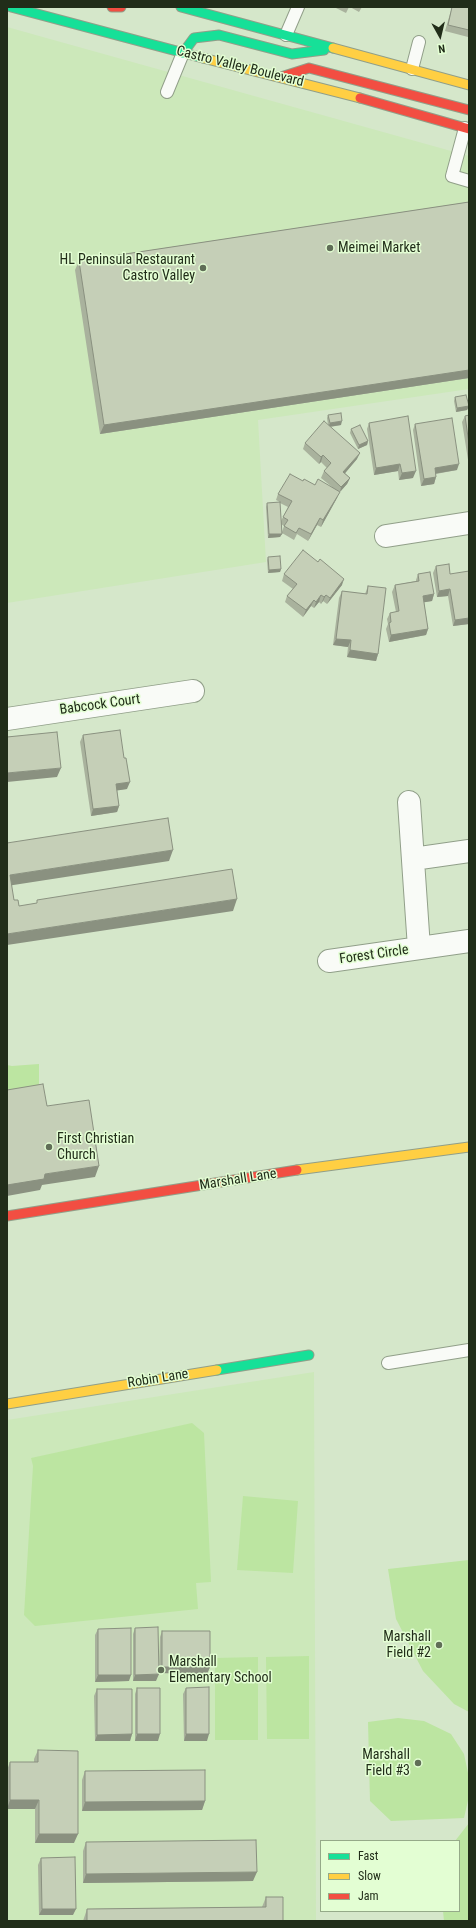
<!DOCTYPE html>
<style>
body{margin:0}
#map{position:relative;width:476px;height:1928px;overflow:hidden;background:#d5e7ca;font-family:"Roboto Condensed",sans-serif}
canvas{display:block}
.frame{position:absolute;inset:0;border:8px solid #212d19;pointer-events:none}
.legend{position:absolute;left:320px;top:1840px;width:140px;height:72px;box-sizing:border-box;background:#e3fed3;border:1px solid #95aa89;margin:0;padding:5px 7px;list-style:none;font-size:12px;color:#212d19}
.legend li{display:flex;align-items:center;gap:8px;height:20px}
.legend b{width:20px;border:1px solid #95aa89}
.north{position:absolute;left:420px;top:16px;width:40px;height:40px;-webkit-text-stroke:3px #e3fed3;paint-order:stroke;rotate:172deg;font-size:11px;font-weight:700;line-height:16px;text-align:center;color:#212d19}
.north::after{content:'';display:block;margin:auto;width:14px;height:18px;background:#212d19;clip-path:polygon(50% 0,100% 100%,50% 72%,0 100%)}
</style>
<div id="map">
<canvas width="476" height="1928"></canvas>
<div class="frame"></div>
<ul class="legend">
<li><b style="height:5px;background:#16e098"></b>Fast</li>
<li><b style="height:5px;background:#ffcf43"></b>Slow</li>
<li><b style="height:5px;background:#f24e42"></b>Jam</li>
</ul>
<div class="north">N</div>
</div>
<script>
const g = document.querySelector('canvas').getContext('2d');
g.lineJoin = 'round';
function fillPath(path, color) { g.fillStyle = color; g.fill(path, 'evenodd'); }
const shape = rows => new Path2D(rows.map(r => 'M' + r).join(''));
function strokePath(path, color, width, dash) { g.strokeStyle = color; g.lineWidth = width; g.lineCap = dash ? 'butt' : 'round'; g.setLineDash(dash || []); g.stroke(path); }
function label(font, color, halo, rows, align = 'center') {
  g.font = font + ' "Roboto Condensed",sans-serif'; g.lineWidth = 3; g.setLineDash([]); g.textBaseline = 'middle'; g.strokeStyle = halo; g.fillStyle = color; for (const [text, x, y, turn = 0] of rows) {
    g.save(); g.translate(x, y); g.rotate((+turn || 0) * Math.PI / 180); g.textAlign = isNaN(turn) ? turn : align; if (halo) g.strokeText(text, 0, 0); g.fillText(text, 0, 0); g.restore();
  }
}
fillPath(shape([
 [7,27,469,156,469,389,258,420,266,562,7,603],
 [314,1372,316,1921,7,1921,7,1420]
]), '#cce8ba');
fillPath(shape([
 [39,1064,39,1095,7,1101,7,1065,12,1066],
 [192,1423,204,1433,211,1582,196,1583,198,1609,35,1626,24,1615,33,1466,31,1458],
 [243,1496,298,1501,293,1573,237,1570],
 [469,1560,469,1712,454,1704,423,1671,396,1619,388,1569],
 [309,1656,309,1739,267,1739,266,1657],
 [258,1657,258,1740,215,1740,215,1658],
 [398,1718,424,1721,451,1734,464,1754,468,1773,469,1796,464,1818,391,1821,370,1801,368,1722],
 [469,1823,469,1921,444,1921,443,1911,459,1911,459,1841,455,1841]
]), '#bce5a1');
const lane = shape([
 [286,35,298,7],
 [412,69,419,42],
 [167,92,183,53],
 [465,128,452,176,469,181],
 [388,1363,469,1350]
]);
const street = shape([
 [386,536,469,523],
 [7,719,193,691],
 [409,802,419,948],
 [413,859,469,851],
 [329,961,469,941]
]);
const fast = shape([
 [11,7,203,58],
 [181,7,333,48],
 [183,53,194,38,219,35,292,54,324,50],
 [217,1370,309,1355]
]);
const slow = shape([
 [333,48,469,85],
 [203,58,360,98],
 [297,1170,469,1147],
 [7,1404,217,1370]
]);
const jam = shape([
 [112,7,121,7],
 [281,77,309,68,469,110],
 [360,98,469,129],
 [7,1216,297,1170]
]);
strokePath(lane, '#919f89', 14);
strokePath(street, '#919f89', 24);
strokePath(fast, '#919f89', 11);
strokePath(slow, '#919f89', 11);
strokePath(jam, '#919f89', 11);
strokePath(lane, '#f9fbf7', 12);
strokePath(street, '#f9fbf7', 22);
strokePath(fast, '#16e098', 9);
strokePath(slow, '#ffcf43', 9);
strokePath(jam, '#f24e42', 9);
fillPath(shape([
 [334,7,349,7,346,13],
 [350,7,362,7,359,12],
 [452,7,469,7,469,34,468,37,445,31],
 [469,202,469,378,100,434,75,270,79,261],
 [455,397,469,406,467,410,456,412,454,401],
 [328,415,341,425,330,427,357,459,345,473,350,478,347,484,339,493,337,498,321,527,317,525,308,541,297,534,294,540,282,533,280,537,268,538,266,507,267,503,280,502,276,500,278,494,303,481,315,485,332,487,321,478,324,471,327,468,321,462,319,464,303,449,305,443,328,425,327,418],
 [280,503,288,507,281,521],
 [281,524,284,526,282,532],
 [469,415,469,466,462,422,465,416],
 [369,423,413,478,399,480,398,471,374,475,367,429],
 [415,424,457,470,436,474,436,477,434,484,421,486,413,430],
 [351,429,368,441,367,445,358,449,350,433],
 [268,557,281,569,280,572,268,573,267,560],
 [436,566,450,574,469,624,453,626,448,596,437,597,433,573],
 [284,574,342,585,327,604,323,601,321,604,319,602,314,608,311,606,303,617,285,602,287,596,293,589,282,581],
 [418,574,434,594,432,601,424,602,428,629,426,635,389,642,386,629,388,624,387,619,390,613,396,612,392,592,395,585,416,581,416,580],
 [368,586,378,654,376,661,347,657,348,647,333,645,339,598,342,591,365,594],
 [83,735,127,789,117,790,119,806,117,812,91,816,80,742],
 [135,1628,156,1681,133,1681,133,1634],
 [98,1629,129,1681,95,1682,95,1635],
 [162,1631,210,1667,207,1674,159,1673,160,1637],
 [137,1688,158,1741,135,1741,135,1694],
 [186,1688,207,1741,184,1741,183,1694],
 [97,1689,132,1734,130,1741,95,1741,94,1696],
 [38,1750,74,1843,35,1843,35,1809,7,1809,7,1770,10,1762,34,1762,34,1759],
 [85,1771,205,1801,202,1810,82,1811,82,1780],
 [86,1842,253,1881,83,1883,83,1851],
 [41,1858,73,1915,39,1915,38,1865],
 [266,1897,283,1921,83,1921,87,1909,262,1907]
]), '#a9b29d');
fillPath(shape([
 [469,370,469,378,100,434,104,425],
 [469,406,467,410,456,412,457,408],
 [342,421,341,425,328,427,330,423],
 [368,441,367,445,358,449,359,445],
 [360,453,357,459,341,478,343,472],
 [323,455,321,462,319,464,321,457],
 [400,464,398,471,374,475,376,468],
 [459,464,457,470,433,474,435,468],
 [416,471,413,478,399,480,402,473],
 [436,477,434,484,421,486,424,479],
 [350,478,347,484,339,493,337,498,321,527,323,520,340,492,341,487],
 [320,518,317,525,308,541,311,534],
 [269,534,282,534,280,537,268,538],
 [281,569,280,572,268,573,269,570],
 [344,579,342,585,327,604,330,598],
 [450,589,448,596,437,597,439,591],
 [434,594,432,601,420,603,423,596],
 [321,595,319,602,314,608,316,602],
 [326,595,323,601,321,604,324,597],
 [314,600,311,606,303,617,306,610],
 [469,618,469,624,453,626,455,620],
 [428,629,426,635,389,642,391,635],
 [336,639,351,640,348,647,333,645],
 [350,650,378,654,376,661,347,657],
 [61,768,57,777,7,782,7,773],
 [130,782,127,789,114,791,116,784],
 [119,806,117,812,91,816,93,809],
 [173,850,169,861,7,886,10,875],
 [237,899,233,911,7,945,7,934],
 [99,1166,95,1177,42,1185,40,1190,7,1196,7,1185,45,1174],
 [162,1667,210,1667,207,1674,159,1673],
 [159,1674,156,1681,133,1681,135,1675],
 [98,1675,131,1675,129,1681,95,1682],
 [132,1734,130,1741,95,1741,97,1735],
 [137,1734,160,1734,158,1741,135,1741],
 [186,1734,209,1734,207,1741,184,1741],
 [10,1800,39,1800,35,1809,7,1809],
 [205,1801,202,1810,82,1811,85,1802],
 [39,1834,78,1834,74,1843,35,1843],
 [257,1872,253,1881,83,1883,86,1874],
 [42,1909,76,1909,73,1915,39,1915]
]), '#8a9180');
const building = shape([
 [452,7,469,7,469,30,448,25,452,7],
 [469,202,469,370,104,425,79,261,469,202],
 [466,395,469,406,457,408,455,397,466,395],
 [341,413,342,421,330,423,328,415,341,413],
 [469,415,469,444,465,416,469,415],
 [408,416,416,471,402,473,400,464,376,468,369,423,408,416],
 [452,418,459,464,435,468,436,477,424,479,415,424,452,418],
 [324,421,360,453,343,472,350,478,341,487,324,471,331,463,323,455,321,457,305,443,324,421],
 [360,425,368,441,359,445,351,429,360,425],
 [290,474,303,481,304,479,315,485,318,479,340,492,323,520,320,518,311,534,299,528,296,533,284,526,288,520,283,517,292,501,278,494,290,474],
 [280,502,282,534,269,534,267,503,280,502],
 [303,550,318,562,320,559,344,579,330,598,326,595,324,597,321,595,316,602,314,600,306,610,287,596,297,584,284,574,303,550],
 [280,556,281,569,269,570,268,557,280,556],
 [449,564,450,574,469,571,469,618,455,620,450,589,439,591,436,566,449,564],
 [430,572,434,594,423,596,428,629,391,635,389,623,391,622,390,613,399,611,395,585,419,581,418,574,430,572],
 [368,586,386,588,378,654,350,650,351,640,336,639,342,591,367,594,368,586],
 [120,730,124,758,126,758,130,782,116,784,119,806,93,809,83,735,120,730],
 [57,732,61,768,7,773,7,737,57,732],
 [168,818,173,850,10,875,14,900,18,900,19,906,37,903,37,900,232,869,237,899,7,934,7,843,168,818],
 [43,1084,47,1106,89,1100,99,1166,45,1174,44,1179,7,1185,7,1090,43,1084],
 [158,1627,159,1674,135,1675,135,1628,158,1627],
 [131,1628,131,1675,98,1675,98,1629,131,1628],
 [162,1631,210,1631,210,1667,162,1667,162,1631],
 [209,1687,209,1734,186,1734,186,1688,209,1687],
 [137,1688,160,1688,160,1734,137,1734,137,1688],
 [97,1689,132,1689,132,1734,97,1735,97,1689],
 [38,1750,78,1751,78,1834,39,1834,39,1800,10,1800,10,1762,38,1762,38,1750],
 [205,1770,205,1801,85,1802,85,1771,205,1770],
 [256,1840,257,1872,86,1874,86,1842,256,1840],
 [75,1857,76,1909,42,1909,41,1858,75,1857],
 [266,1897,283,1897,283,1921,87,1921,87,1909,266,1907,266,1897]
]);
fillPath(building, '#c5cfb7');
strokePath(building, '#8a9180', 1);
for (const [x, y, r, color] of [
 [330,248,4,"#606e57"],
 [203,268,4,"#606e57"],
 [49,1147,4,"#606e57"],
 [439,1645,4,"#606e57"],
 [161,1670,4,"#606e57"],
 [418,1763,4,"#606e57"]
]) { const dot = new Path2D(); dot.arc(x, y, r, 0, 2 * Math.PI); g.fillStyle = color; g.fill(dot); strokePath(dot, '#e3fed3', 1.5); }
label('14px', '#212d19', '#e3fed3', [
 ["Castro Valley Boulevard",240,67,14],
 ["Babcock Court",100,705,-8],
 ["Forest Circle",374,955,-8],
 ["Marshall Lane",238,1180,-9],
 ["Robin Lane",158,1379,-9]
]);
label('14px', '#212d19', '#e3fed3', [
 ["Meimei Market",338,248],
 ["HL Peninsula Restaurant",195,260,"right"],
 ["Castro Valley",195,276,"right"],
 ["First Christian",57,1139],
 ["Church",57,1155],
 ["Marshall",431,1637,"right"],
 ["Field #2",431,1653,"right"],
 ["Marshall",169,1662],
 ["Elementary School",169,1678],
 ["Marshall",410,1755,"right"],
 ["Field #3",410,1771,"right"]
], 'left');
</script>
